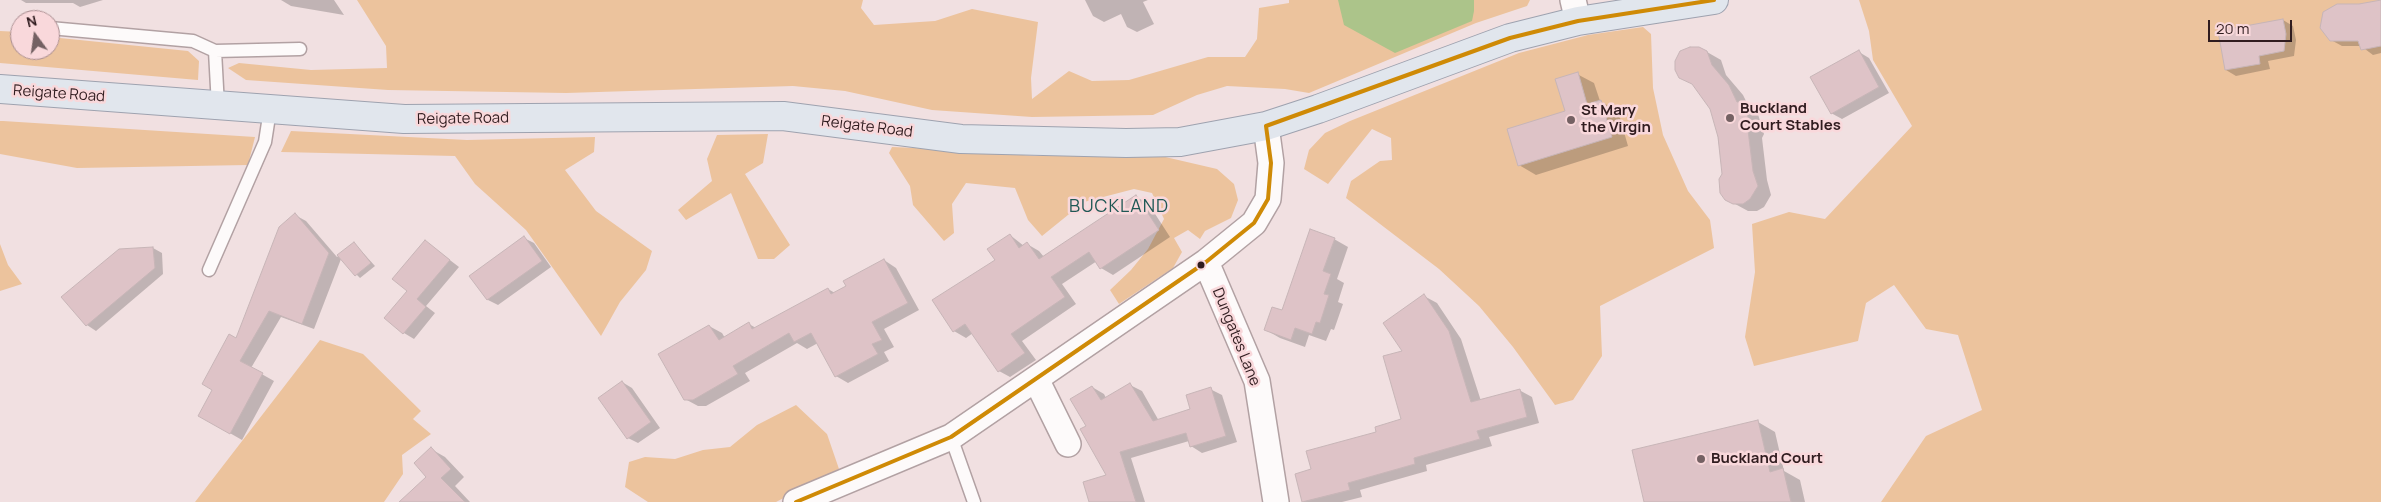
<!DOCTYPE html>
<style>
body{margin:0}
#map{position:relative;width:2381px;height:502px;overflow:hidden;background:#f1e0e1;font-family:Manrope,sans-serif}
canvas{display:block}
.north{position:absolute;left:10px;top:10px;width:50px;height:50px;box-sizing:border-box;background:#f9d8db;border:1px solid #a98d90;border-radius:50%;rotate:346deg;font-size:14px;font-weight:700;line-height:20px;text-align:center;color:#301c1f}
.north::after{content:'';display:block;margin:auto;width:18px;height:22px;background:#746163;clip-path:polygon(50% 0,100% 100%,50% 72%,0 100%)}
.scale{position:absolute;left:2208px;top:20px;width:84px;height:22px;box-sizing:border-box;border:2px solid #301c1f;border-top:0;padding-left:6px;font-size:15px;line-height:18px;white-space:nowrap;color:#301c1f;-webkit-text-stroke:4px #f9d8db;paint-order:stroke}
</style>
<div id="map">
<canvas width="2381" height="502"></canvas>
<div class="north">N</div>
<div class="scale">20 m</div>
</div>
<script>
const g = document.querySelector('canvas').getContext('2d');
g.lineJoin = 'round';
function fillPath(path, color) { g.fillStyle = color; g.fill(path, 'evenodd'); }
const shape = rows => new Path2D(rows.map(r => 'M' + r).join(''));
function strokePath(path, color, width, dash) { g.strokeStyle = color; g.lineWidth = width; g.lineCap = dash ? 'butt' : 'round'; g.setLineDash(dash || []); g.stroke(path); }
function label(font, color, halo, rows, align = 'center') {
  g.font = font + ' Manrope,sans-serif'; g.lineWidth = 5; g.setLineDash([]); g.textBaseline = 'middle'; g.strokeStyle = halo; g.fillStyle = color; for (const [text, x, y, turn = 0] of rows) {
    g.save(); g.translate(x, y); g.rotate((+turn || 0) * Math.PI / 180); g.textAlign = isNaN(turn) ? turn : align; if (halo) g.strokeText(text, 0, 0); g.fillText(text, 0, 0); g.restore();
  }
}
fillPath(shape([
 [357,0,863,0,861,8,874,25,935,21,972,9,1038,22,1031,78,1032,99,1069,71,1092,81,1129,80,1208,57,1245,57,1257,39,1259,8,1289,3,1289,0,1530,0,1527,6,1476,23,1309,93,1285,89,1227,86,1197,95,1153,115,1032,117,932,110,845,91,793,86,566,93,388,90,246,80,228,68,239,63,311,70,387,68,386,46],
 [1859,0,2381,0,2381,502,1881,502,1926,436,1982,410,1958,335,1926,329,1894,285,1866,303,1858,341,1754,366,1745,337,1755,272,1752,224,1789,212,1825,219,1912,126,1873,60,1869,31],
 [1643,27,1651,34,1653,88,1663,135,1688,191,1710,220,1714,248,1600,306,1602,356,1573,400,1555,405,1513,347,1479,306,1439,269,1346,198,1351,181,1380,161,1392,160,1391,138,1372,129,1328,184,1304,169,1309,150,1325,133,1350,121,1519,53,1588,35],
 [0,31,20,32,20,50,50,50,50,37,188,51,199,61,198,80,0,63],
 [0,121,3,121,255,137,248,165,77,168,0,154],
 [291,131,467,140,595,137,594,152,565,170,596,211,652,251,646,270,620,302,601,336,526,230,475,184,455,156,281,152],
 [768,134,763,163,745,174,790,245,774,259,758,259,731,193,686,220,678,210,712,181,707,159,717,135],
 [892,147,963,150,1035,156,1089,154,1161,156,1217,169,1234,184,1238,200,1231,218,1205,231,1200,239,1188,230,1174,238,1182,252,1173,268,1119,304,1110,290,1131,270,1148,249,1164,219,1152,193,1134,189,1084,202,1042,236,1028,220,1015,188,966,183,952,204,954,233,944,241,913,205,910,186,889,153],
 [0,244,8,265,22,284,0,291],
 [320,340,363,354,421,411,413,419,431,434,402,455,403,474,384,502,195,502],
 [796,405,827,434,839,469,776,502,648,502,625,487,629,462,645,457,675,459,703,450,730,447,757,425]
]), '#ecc39d');
fillPath(shape([
 [1338,0,1474,0,1474,11,1472,21,1395,53,1344,25]
]), '#acc48a');
fillPath(shape([
 [21,0,103,0,80,7,73,3,26,3],
 [281,0,334,0,344,15,291,6],
 [1085,0,1148,0,1143,2,1154,24,1137,32,1127,27,1121,14,1104,22,1093,16],
 [2381,1,2381,53,2373,55,2361,46,2342,46,2331,40,2360,5],
 [2283,20,2293,26,2296,40,2294,56,2268,61,2270,69,2236,76,2226,70],
 [1707,52,1721,60,1726,75,1743,95,1749,107,1757,111,1764,134,1762,138,1767,180,1771,195,1764,207,1757,211,1748,211,1726,199],
 [1859,52,1869,58,1889,93,1842,119,1831,113],
 [1577,74,1594,83,1600,101,1618,111,1628,146,1536,175,1519,165,1566,112],
 [1136,197,1148,203,1170,237,1113,275,1101,268,1097,261,1062,284,1076,304,1022,341,1036,360,1010,377,999,371,973,333,966,338,954,331,934,300,996,260,1010,235,1024,246,1027,244,1039,251,1044,257],
 [295,215,306,221,337,257,354,243,375,266,360,278,341,259,314,329,281,317,251,368,274,381,242,440,200,416],
 [524,238,534,243,551,267,498,305,488,300,471,276],
 [1334,239,1348,247,1337,279,1344,283,1338,302,1343,304,1334,330,1331,329,1326,341,1309,335,1305,347,1280,338,1266,330,1283,312],
 [425,241,459,267,426,306,435,313,414,339,404,333,409,291],
 [153,248,162,253,163,274,96,331,87,325,63,297],
 [884,260,896,268,919,310,884,329,894,347,884,352,889,361,848,383,836,376,818,343,807,349,797,343,745,373,750,381,706,406,698,406,685,399,709,326,722,333,725,338,749,324,756,328,828,289,835,293,848,287],
 [1424,296,1437,303,1461,339,1481,401,1519,390,1532,397,1539,423,1489,437,1492,446,1426,465,1427,471,1360,490,1362,497,1342,502,1304,502,1296,475,1313,470,1403,420,1404,351],
 [622,382,632,388,660,428,638,443,628,438],
 [1130,385,1142,391,1159,421,1192,410,1210,389,1222,395,1237,442,1202,453,1191,446,1189,441,1131,458,1145,502,1090,502,1108,475,1088,426,1092,387,1104,394,1106,398],
 [1758,422,1775,432,1784,471,1800,480,1805,502,1645,502],
 [431,449,445,457,464,477,455,486,470,502,413,502,428,477]
]), '#0003');
const building = shape([
 [2381,0,2381,46,2361,50,2358,41,2330,41,2320,28,2323,12,2337,4,2359,4,2381,0],
 [2283,19,2286,34,2284,51,2259,56,2260,64,2225,70,2218,31,2283,19],
 [1690,47,1699,47,1707,51,1712,65,1729,85,1737,102,1743,102,1751,126,1748,130,1753,171,1758,186,1750,199,1743,204,1733,204,1725,200,1720,193,1719,179,1722,174,1718,137,1710,109,1692,84,1679,78,1675,70,1675,61,1680,51,1690,47],
 [1859,50,1879,87,1831,114,1810,77,1859,50],
 [1578,72,1587,104,1601,100,1612,137,1518,166,1507,129,1565,111,1555,79,1578,72],
 [1136,195,1159,230,1100,269,1089,252,1051,277,1065,297,1011,334,1025,353,998,372,965,324,953,332,932,300,995,260,987,249,1010,234,1019,248,1027,242,1039,259,1136,195],
 [295,213,329,253,302,324,269,311,240,361,263,373,230,434,198,416,212,390,202,384,229,334,236,338,279,227,295,213],
 [1310,229,1335,238,1323,271,1331,274,1324,294,1329,295,1320,323,1316,322,1312,334,1295,328,1291,340,1264,330,1272,307,1282,310,1310,229],
 [524,236,542,261,487,300,469,276,524,236],
 [425,240,450,260,417,299,426,307,403,334,384,318,407,291,392,279,425,240],
 [354,242,371,263,355,276,337,255,354,242],
 [153,247,155,268,86,326,61,297,119,249,153,247],
 [884,259,908,303,872,322,882,340,872,344,878,354,835,377,811,333,794,342,789,333,733,366,738,374,693,400,684,400,658,354,709,325,719,340,749,322,752,329,828,288,831,294,846,286,843,281,884,259],
 [1424,294,1449,331,1471,402,1520,389,1527,417,1477,431,1480,439,1414,458,1415,464,1348,483,1350,490,1302,502,1295,474,1311,469,1306,451,1376,432,1375,427,1401,419,1383,356,1402,351,1383,323,1424,294],
 [622,381,651,422,627,439,598,398,622,381],
 [1130,383,1153,421,1190,409,1186,395,1211,387,1226,436,1190,447,1186,433,1120,452,1136,502,1089,502,1083,482,1106,475,1080,429,1086,426,1070,399,1092,386,1101,400,1130,383],
 [1758,420,1770,472,1783,468,1791,502,1644,502,1632,450,1758,420],
 [431,447,451,469,441,478,465,502,399,502,426,477,414,463,431,447]
]);
fillPath(building, '#dec3c7');
strokePath(building, '#c7b5b7', 1);
const service = shape([
 [50,28,193,41,215,51,218,106],
 [215,51,300,49],
 [209,270,265,142,270,110],
 [951,437,974,502]
]);
const minor = shape([
 [1573,0,1578,21],
 [1206,262,1257,381,1276,502],
 [1036,379,1068,444],
 [796,502,951,437,1206,262,1254,223,1268,199,1271,163,1266,126]
]);
const primary = shape([
 [0,89,404,119,783,116,961,139,1126,143,1180,142,1266,126,1318,109,1510,38,1578,21,1714,0]
]);
strokePath(service, '#b2a1a3', 15);
strokePath(minor, '#b2a1a3', 28);
strokePath(primary, '#9ea2af', 30);
strokePath(service, '#fdfafa', 12);
strokePath(minor, '#fdfafa', 25);
strokePath(primary, '#e1e6ed', 28);
strokePath(shape([
 [1266,126,1510,38,1578,21,1714,0],
 [796,502,951,437,1206,262,1254,223,1268,199,1271,163,1266,126]
]), '#cf8a06', 4);
for (const [x, y, r, color] of [
 [1730,118,5,"#746163"],
 [1571,120,5,"#746163"],
 [1201,265,4.5,"#301c1f"],
 [1701,459,5,"#746163"]
]) { const dot = new Path2D(); dot.arc(x, y, r, 0, 2 * Math.PI); g.fillStyle = color; g.fill(dot); strokePath(dot, '#f9d8db', 2); }
label('15px', '#301c1f', '#f9d8db', [
 ["Reigate Road",59,94,4],
 ["Reigate Road",463,119,-1],
 ["Reigate Road",867,127,7],
 ["Dungates Lane",1236,337,68]
]);
label('bold 15px', '#301c1f', '#f9d8db', [
 ["Buckland",1740,109],
 ["Court Stables",1740,126],
 ["St Mary",1581,111],
 ["the Virgin",1581,128],
 ["Buckland Court",1711,459]
], 'left');
g.letterSpacing = '1px';
label('18px', '#1e5855', '#f9d8db', [
 ["BUCKLAND",1119,207]
]);
g.letterSpacing = '0px';
</script>
